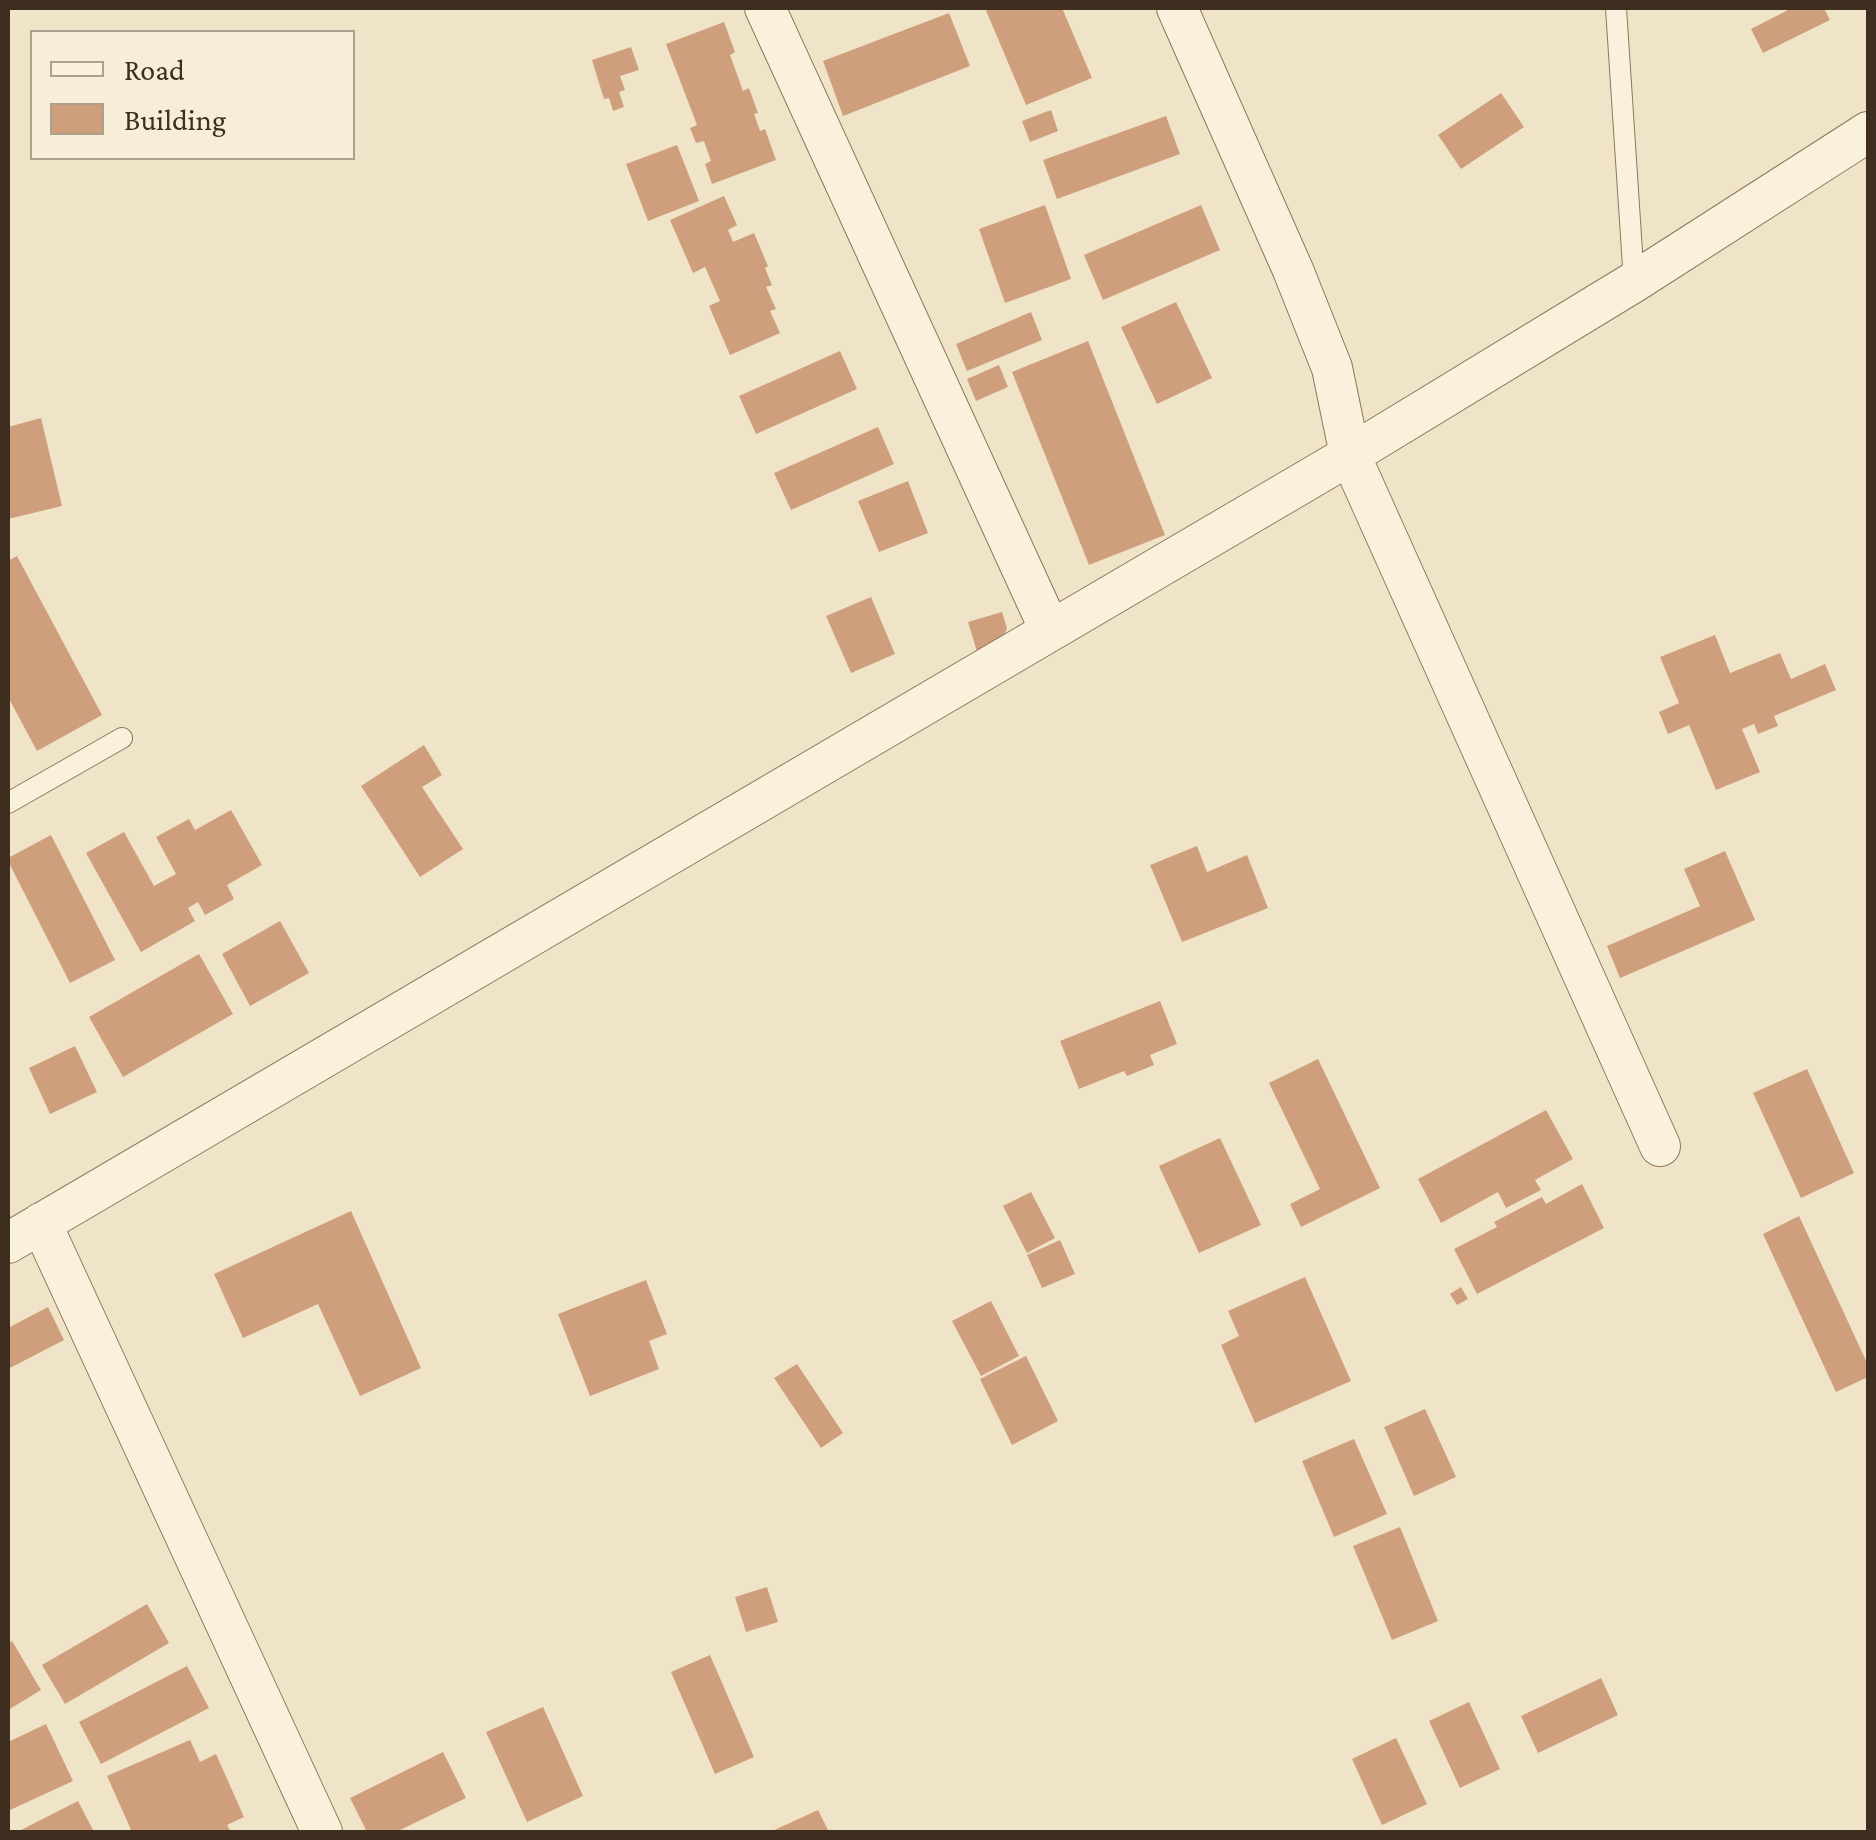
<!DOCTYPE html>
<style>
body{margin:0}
#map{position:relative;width:1876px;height:1840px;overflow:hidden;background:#f0e4c8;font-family:"Crimson Pro",serif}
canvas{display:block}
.frame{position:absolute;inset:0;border:10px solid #3d2e20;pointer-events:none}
.legend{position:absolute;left:30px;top:30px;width:325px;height:130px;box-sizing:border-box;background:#f7eed8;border:2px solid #ada18e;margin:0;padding:12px 18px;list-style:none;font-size:30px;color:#3d2e20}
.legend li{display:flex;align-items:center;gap:20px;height:50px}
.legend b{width:50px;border:2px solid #ada18e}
</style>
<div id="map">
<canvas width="1876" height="1840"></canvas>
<div class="frame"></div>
<ul class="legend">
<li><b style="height:12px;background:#faf1dc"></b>Road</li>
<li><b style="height:28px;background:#cf9f7d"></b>Building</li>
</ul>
</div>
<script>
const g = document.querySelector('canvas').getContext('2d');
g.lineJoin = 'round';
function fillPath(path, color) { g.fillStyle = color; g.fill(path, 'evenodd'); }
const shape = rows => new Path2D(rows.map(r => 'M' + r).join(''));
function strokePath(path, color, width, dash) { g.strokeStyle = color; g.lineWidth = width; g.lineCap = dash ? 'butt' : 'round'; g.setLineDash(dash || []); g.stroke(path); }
fillPath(shape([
 [985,8,1062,8,1092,78,1026,105],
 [1792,8,1824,8,1830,20,1763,53,1751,29],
 [949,13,970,66,843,116,823,61],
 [724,22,735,52,730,55,743,91,749,88,758,113,754,114,760,131,765,129,776,160,712,184,705,164,711,161,704,141,696,143,690,128,697,125,666,44],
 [631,47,639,70,620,76,625,90,619,92,624,107,613,111,609,98,604,99,592,60],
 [1501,93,1524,127,1461,169,1438,135],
 [1051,110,1058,131,1030,142,1022,121],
 [1166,116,1180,154,1057,199,1043,160],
 [677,145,699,201,648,221,626,164],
 [724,196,737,225,728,230,733,242,754,233,768,266,765,268,772,285,766,287,776,309,770,311,780,333,730,355,709,306,720,301,705,267,693,273,670,220],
 [1045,205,1071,279,1005,303,979,229],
 [1201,205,1220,250,1103,300,1084,255],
 [1176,302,1212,378,1157,404,1121,327],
 [1031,312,1042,340,967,371,956,344],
 [1088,341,1165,535,1089,565,1012,372],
 [840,351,857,389,756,434,739,396],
 [999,365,1008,387,976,401,967,379],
 [41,418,62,506,8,519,8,427],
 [878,427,894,464,791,510,774,473],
 [908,481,928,533,879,552,858,501],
 [17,556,102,715,37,751,8,697,8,561],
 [871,597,895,654,851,673,826,616],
 [1002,612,1007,628,999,648,978,655,968,622],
 [1715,635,1730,673,1780,653,1791,679,1825,664,1836,690,1774,716,1778,726,1758,734,1754,724,1742,729,1760,772,1716,790,1689,725,1668,734,1659,712,1679,703,1660,657],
 [424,745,442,775,422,787,463,849,420,877,361,786],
 [231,810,262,865,227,885,234,899,205,915,198,902,188,908,195,921,141,952,86,853,124,832,154,886,176,874,156,837,189,819,195,830],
 [51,835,115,960,70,983,8,861,8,858],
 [1197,846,1207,872,1247,855,1268,908,1182,942,1150,865],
 [1725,851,1755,920,1620,978,1607,946,1700,906,1684,869],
 [280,921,309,973,250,1006,222,954],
 [199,954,233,1014,123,1077,89,1017],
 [1160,1001,1177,1044,1150,1055,1154,1065,1127,1076,1124,1071,1079,1089,1060,1041],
 [75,1046,97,1092,50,1114,29,1068],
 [1318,1059,1380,1188,1301,1227,1290,1204,1320,1189,1269,1083],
 [1807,1069,1854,1173,1801,1198,1753,1093],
 [1546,1110,1573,1159,1535,1180,1541,1190,1506,1208,1498,1192,1441,1223,1418,1179],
 [1220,1138,1261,1225,1199,1253,1159,1166],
 [1582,1184,1604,1228,1477,1294,1454,1249,1497,1227,1494,1222,1542,1197,1546,1204],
 [1031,1192,1055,1238,1027,1253,1003,1206],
 [351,1211,421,1368,360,1396,318,1304,243,1338,214,1274],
 [1799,1216,1868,1365,1868,1377,1836,1392,1763,1234],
 [1060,1240,1075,1274,1042,1288,1027,1255],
 [1305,1277,1351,1381,1255,1423,1221,1345,1239,1336,1228,1311],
 [646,1280,667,1334,649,1341,659,1369,590,1396,558,1314],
 [1461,1287,1468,1299,1457,1305,1450,1294],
 [991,1301,1019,1356,981,1376,952,1321],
 [48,1307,64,1340,8,1369,8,1328],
 [1026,1356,1058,1421,1012,1445,980,1379],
 [797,1364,843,1433,821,1448,774,1378],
 [1425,1409,1456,1477,1414,1496,1384,1427],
 [1354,1439,1387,1514,1334,1537,1302,1461],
 [1400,1527,1438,1621,1392,1640,1353,1546],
 [767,1587,778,1622,746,1632,735,1597],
 [147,1604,169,1643,65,1704,42,1665],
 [12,1641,41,1690,8,1710,8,1643],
 [710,1655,754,1757,715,1774,671,1672],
 [187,1666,209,1708,101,1764,79,1722],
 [1601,1678,1618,1715,1538,1753,1521,1716],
 [1469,1702,1500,1769,1460,1788,1429,1721],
 [543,1707,583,1796,527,1822,486,1732],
 [46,1724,73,1781,8,1811,8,1742],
 [1396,1738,1427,1804,1382,1825,1352,1759],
 [190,1740,200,1762,216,1754,244,1817,227,1825,231,1832,132,1832,107,1776],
 [443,1752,466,1798,396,1832,367,1832,350,1798],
 [78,1801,94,1832,17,1832],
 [818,1810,829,1832,770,1832]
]), '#cf9f7d');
const lane = shape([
 [1616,8,1634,282],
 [8,803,122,738]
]);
const street = shape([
 [765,8,1050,630],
 [1177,8,1293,270,1332,368,1350,455,1660,1146],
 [41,1223,322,1832],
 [8,1243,1350,455,1634,282,1868,132]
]);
strokePath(lane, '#8d765c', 22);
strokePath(street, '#8d765c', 42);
strokePath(lane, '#faf1dc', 20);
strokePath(street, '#faf1dc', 40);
</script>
